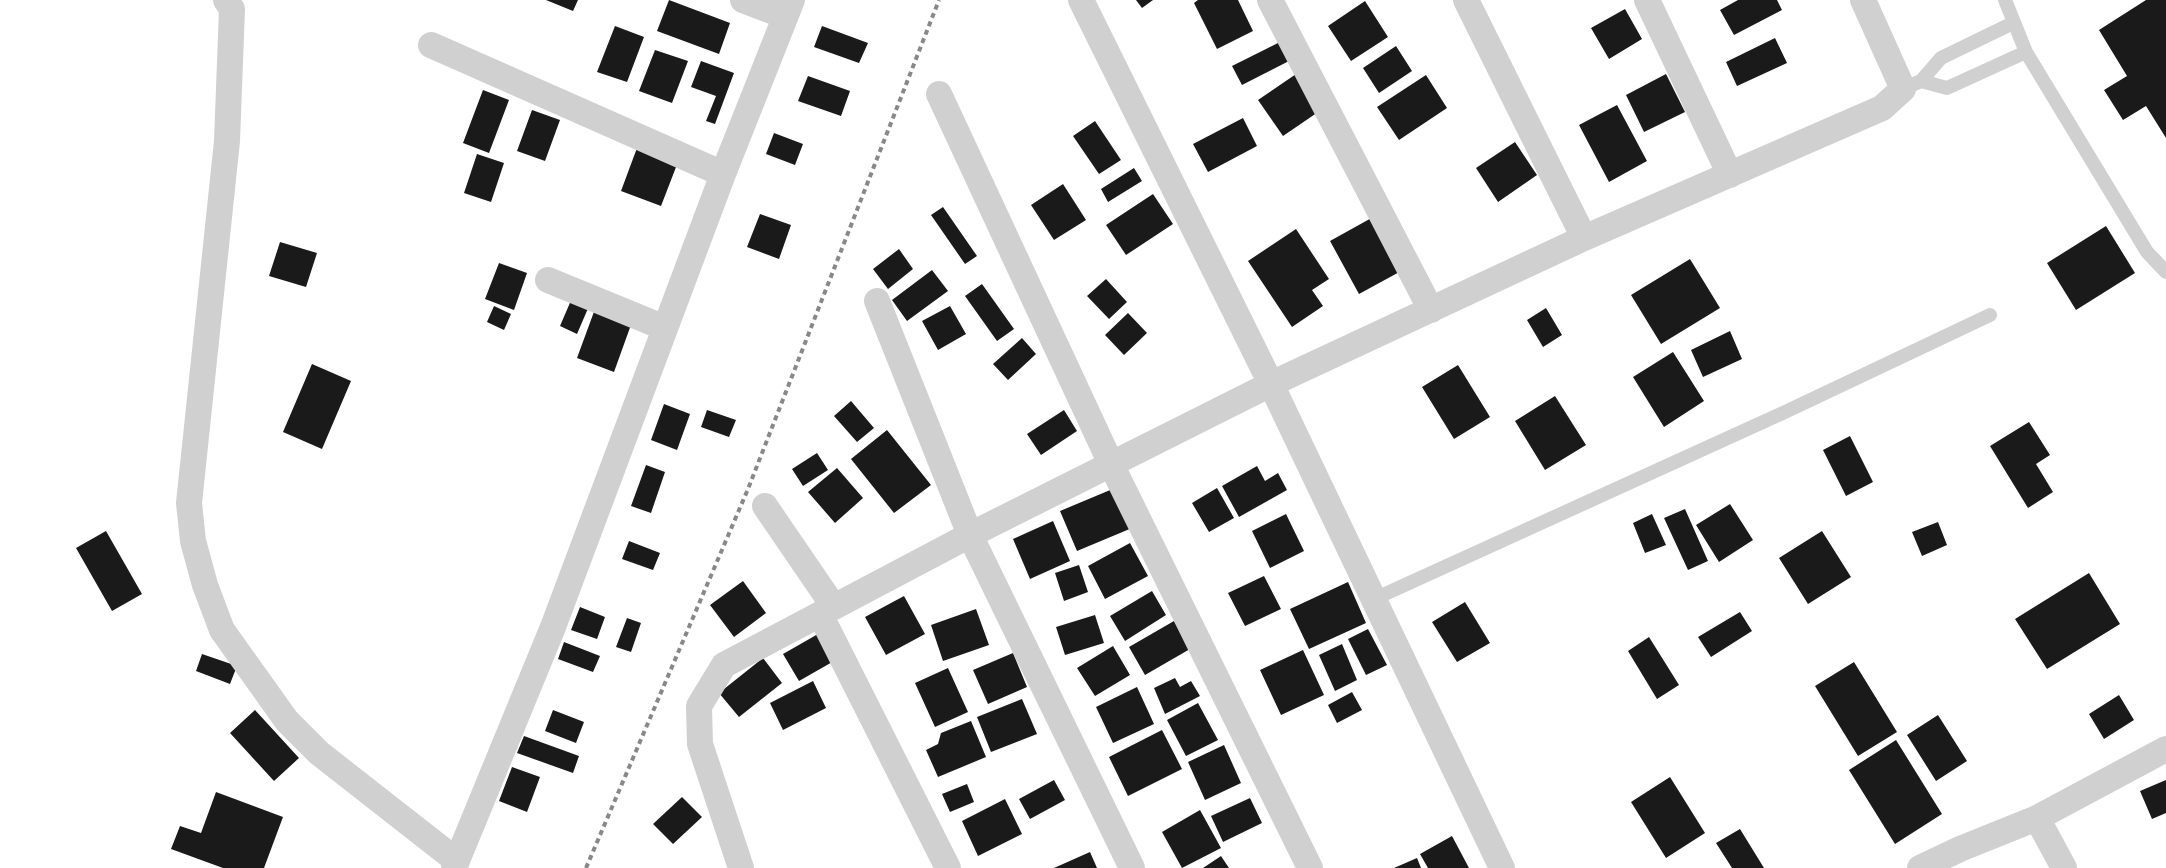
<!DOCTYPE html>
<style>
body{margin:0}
canvas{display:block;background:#fff}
</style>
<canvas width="2166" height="868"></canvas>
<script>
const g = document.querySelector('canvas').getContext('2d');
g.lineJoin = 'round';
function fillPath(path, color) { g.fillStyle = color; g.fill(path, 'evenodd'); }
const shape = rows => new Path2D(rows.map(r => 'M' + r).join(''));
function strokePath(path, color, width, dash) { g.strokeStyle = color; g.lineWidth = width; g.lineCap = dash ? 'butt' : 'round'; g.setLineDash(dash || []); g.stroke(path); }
fillPath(shape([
 [546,0,578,0,573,11],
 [669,0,730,23,719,54,657,31],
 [1136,0,1153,0,1142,8],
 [1198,0,1238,0,1253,31,1217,49,1194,3],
 [1738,0,1777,0,1782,10,1734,35,1720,10],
 [2146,0,2166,0,2166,138,2146,106,2123,120,2104,90,2127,76,2099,30],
 [1365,1,1388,37,1351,61,1328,26],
 [1625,9,1642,39,1609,59,1591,28],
 [615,26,644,37,627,82,597,72],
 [822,26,868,43,859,63,814,47],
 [1775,38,1787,63,1737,86,1726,62],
 [1280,42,1289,61,1242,85,1232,66],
 [1396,46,1412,71,1379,93,1363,68],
 [655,50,688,61,672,103,639,91],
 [701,61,734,73,715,124,706,121,716,96,691,87],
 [1299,72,1324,108,1283,136,1258,100],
 [1666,74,1685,112,1644,132,1626,95],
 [1426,75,1447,108,1399,140,1377,107],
 [808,76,850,91,841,116,798,101],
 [483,90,509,100,489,153,463,143],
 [1617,105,1647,161,1609,182,1579,125],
 [532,110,560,120,545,161,517,151],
 [1243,118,1257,146,1208,172,1193,144],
 [1095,121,1121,160,1099,174,1073,136],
 [774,133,803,144,795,165,766,154],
 [1515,142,1537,175,1498,202,1476,168],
 [637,148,678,162,661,206,621,191],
 [477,154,504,163,491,202,464,193],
 [1134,168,1142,181,1108,202,1101,189],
 [1063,184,1086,220,1054,240,1031,205],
 [1153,194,1173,224,1126,255,1106,225],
 [943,207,977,256,965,264,931,215],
 [760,214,791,225,779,259,747,247],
 [1375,216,1403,270,1359,294,1330,241],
 [2106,226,2135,273,2076,310,2047,263],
 [1296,229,1329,279,1312,290,1323,306,1292,327,1248,261],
 [280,242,317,253,306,287,269,276],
 [899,249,913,269,888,289,873,269],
 [1690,259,1720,308,1661,344,1631,295],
 [499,263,527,273,514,310,485,299],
 [932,270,948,291,907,321,892,300],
 [1106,279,1127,302,1109,319,1087,296],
 [982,284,1014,329,997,341,965,296],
 [572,298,589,306,577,334,560,326],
 [494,306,511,314,504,330,487,322],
 [950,306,966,334,938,350,922,321],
 [1546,308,1562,335,1543,347,1527,320],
 [595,309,632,322,614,372,577,358],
 [1128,313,1147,333,1124,355,1105,335],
 [1730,331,1742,359,1703,377,1691,350],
 [1022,338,1036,354,1008,380,993,364],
 [1673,352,1704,401,1664,427,1633,377],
 [312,364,351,381,322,449,283,432],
 [1458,365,1490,417,1454,439,1422,387],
 [1555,396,1586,445,1545,470,1515,421],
 [851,401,874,428,857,442,834,416],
 [664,404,690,414,677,450,651,440],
 [707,410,736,420,729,437,701,427],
 [1064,410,1077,431,1041,455,1027,434],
 [2029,422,2050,455,2036,464,2053,492,2028,508,1990,446],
 [887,430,931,485,894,513,851,459],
 [1850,436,1873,482,1846,496,1823,450],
 [817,453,828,470,803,486,792,469],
 [646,465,665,472,651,513,631,506],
 [1257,466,1265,481,1278,473,1287,490,1239,517,1222,486],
 [837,468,863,498,835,523,808,492],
 [1115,488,1132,528,1077,551,1060,511],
 [1217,488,1234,518,1209,532,1192,503],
 [1730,504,1753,540,1719,562,1696,525],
 [1685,509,1708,561,1688,570,1664,518],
 [1286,514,1304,551,1270,568,1252,531],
 [1652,514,1666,545,1645,553,1633,523],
 [1053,521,1070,561,1030,579,1013,539],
 [1938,522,1947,545,1922,556,1912,532],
 [106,531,142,594,112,611,76,548],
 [1822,531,1851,577,1808,604,1779,558],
 [629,541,660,553,653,570,622,559],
 [1130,543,1148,576,1105,599,1088,566],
 [1079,565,1088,592,1064,601,1055,573],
 [2089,573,2120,624,2047,669,2015,619],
 [1264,576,1281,609,1245,626,1228,593],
 [743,581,766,613,734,637,710,605],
 [1348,582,1366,623,1309,649,1290,609],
 [1152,591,1166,615,1125,641,1110,616],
 [904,596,925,634,886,655,865,617],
 [1465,602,1490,643,1457,662,1432,622],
 [580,607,605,617,597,639,571,630],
 [976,609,989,645,943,661,931,625],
 [1740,612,1752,631,1711,657,1698,637],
 [1095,615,1104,643,1065,655,1056,627],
 [627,618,641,623,631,652,616,647],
 [1174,621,1190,649,1145,675,1129,647],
 [1368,629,1387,665,1366,675,1348,639],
 [818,634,834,661,799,681,783,654],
 [1649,637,1679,685,1657,699,1628,651],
 [564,642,600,656,593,672,558,659],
 [1342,644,1357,680,1335,691,1319,655],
 [1113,646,1130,675,1095,696,1077,668],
 [1303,650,1324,695,1281,715,1260,670],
 [1013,653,1027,687,988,704,973,670],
 [202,654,237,666,230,684,196,671],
 [763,658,782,683,739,717,719,693],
 [1854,662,1897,732,1858,756,1815,686],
 [948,668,968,712,935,727,915,683],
 [1175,678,1180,687,1191,681,1200,696,1165,714,1154,688],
 [813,681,826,708,783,730,770,703],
 [1137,687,1154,724,1113,743,1096,707],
 [1352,692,1362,710,1337,723,1328,705],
 [2119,695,2134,720,2104,739,2089,714],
 [1022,699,1037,734,991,752,977,717],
 [1198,703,1218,740,1186,756,1167,720],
 [255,710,299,758,274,781,230,733],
 [553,710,584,722,576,743,545,731],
 [1938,715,1967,761,1936,781,1907,735],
 [971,721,986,757,938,777,926,750,938,744,941,733],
 [1162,730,1182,769,1128,796,1109,757],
 [524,736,579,756,573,773,517,753],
 [1896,740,1942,814,1895,844,1849,770],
 [1224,745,1241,783,1205,800,1188,762],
 [512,767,540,777,527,812,499,801],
 [1670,777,1705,833,1666,858,1631,802],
 [1054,780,1065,800,1030,819,1019,799],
 [2166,780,2166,813,2152,819,2140,791],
 [967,784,974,802,950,812,942,794],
 [216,792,283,817,264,868,223,868,171,849,180,826,201,833],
 [682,797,702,817,673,844,653,824],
 [1250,798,1262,823,1223,842,1211,816],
 [1005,799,1022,834,978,856,962,821],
 [1200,810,1221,848,1182,868,1162,832],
 [1740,829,1764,868,1732,868,1716,843],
 [1452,836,1469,868,1428,868,1420,854],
 [1090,852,1097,868,1054,868],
 [1221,856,1229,868,1203,868],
 [1417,858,1421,868,1394,868]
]), '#1a1a1a');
strokePath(shape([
 [2005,0,2026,52,2147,252,2166,272],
 [1921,81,1947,88,2026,52],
 [1903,89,1921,81,1941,58,2013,23],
 [1374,599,1785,412,1990,315]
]), '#d0d0d0', 14);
strokePath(shape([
 [226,0,232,9,227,141,189,503,193,541,205,585,222,630,287,721,319,753,457,861],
 [743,0,785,16],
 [1081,0,1271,384,1502,868],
 [1270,0,1431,310],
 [1466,0,1584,238],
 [1647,0,1730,175],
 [431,45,723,174],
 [939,94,1111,464,1310,868],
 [548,280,665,328],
 [877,301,970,535,1132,868],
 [765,506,834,607],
 [820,614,948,868],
 [2037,818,2064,868],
 [454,868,553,627,723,174,792,0],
 [741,868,700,744,699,706,724,665,970,535,1271,384,1584,238,1882,108,1903,89,1863,0],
 [1920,868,1960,849,2037,818,2166,749]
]), '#d0d0d0', 26);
strokePath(shape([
 [586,868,748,489,939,0]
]), '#888', 4, [5, 4]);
</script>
